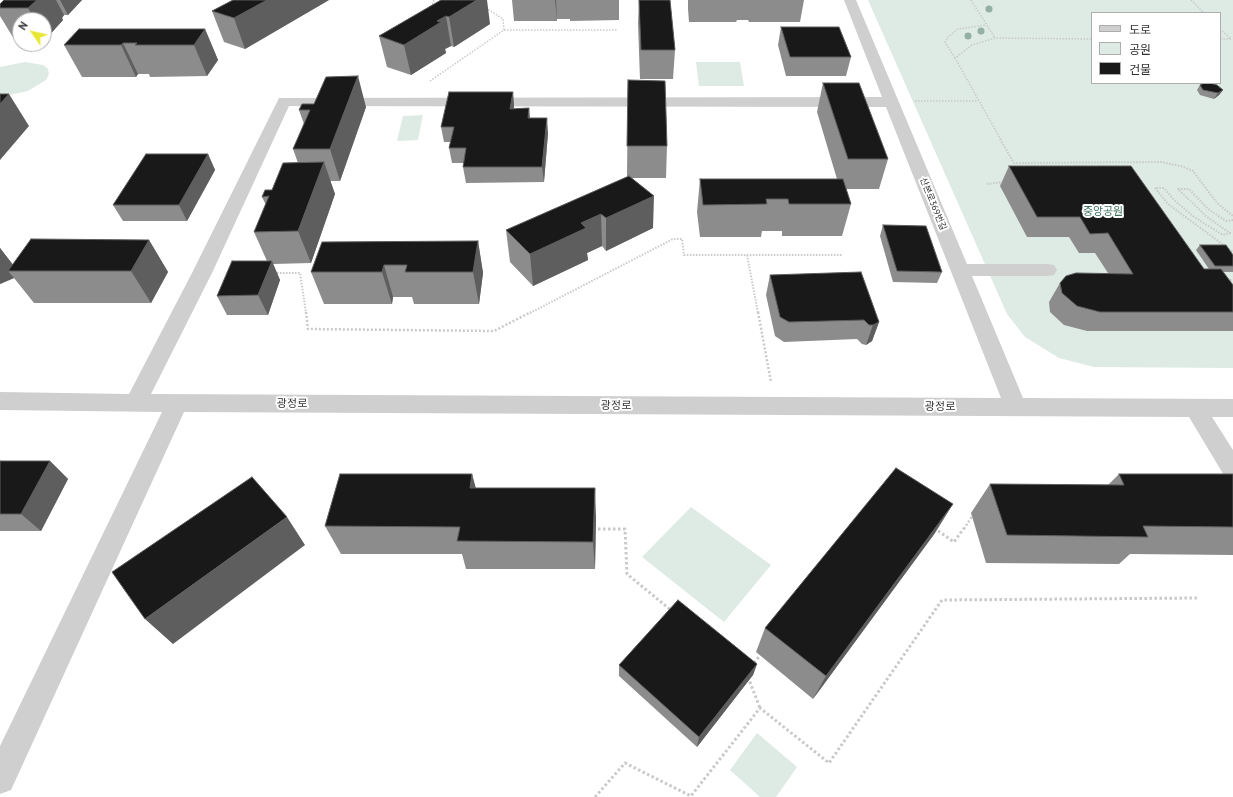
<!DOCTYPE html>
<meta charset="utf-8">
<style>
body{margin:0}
#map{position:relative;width:1233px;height:797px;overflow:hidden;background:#fff;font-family:"PT Sans","Noto Sans KR",sans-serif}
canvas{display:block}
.legend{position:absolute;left:1091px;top:12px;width:130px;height:72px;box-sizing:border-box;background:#fff;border:1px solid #adadad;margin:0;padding:5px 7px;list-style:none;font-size:12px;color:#323232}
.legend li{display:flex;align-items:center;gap:8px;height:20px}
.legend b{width:20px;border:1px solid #adadad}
.north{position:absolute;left:12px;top:12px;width:40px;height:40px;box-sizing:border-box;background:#fff;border:1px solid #adadad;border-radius:50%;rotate:304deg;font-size:11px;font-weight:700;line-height:16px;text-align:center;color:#323232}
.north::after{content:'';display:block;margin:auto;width:14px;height:18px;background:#e8e734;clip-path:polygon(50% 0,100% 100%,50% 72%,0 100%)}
</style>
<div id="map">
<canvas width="1233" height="797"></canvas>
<ul class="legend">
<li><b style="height:5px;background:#cfcfcf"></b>도로</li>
<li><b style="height:11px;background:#ddebe4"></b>공원</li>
<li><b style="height:11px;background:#191919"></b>건물</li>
</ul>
<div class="north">N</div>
</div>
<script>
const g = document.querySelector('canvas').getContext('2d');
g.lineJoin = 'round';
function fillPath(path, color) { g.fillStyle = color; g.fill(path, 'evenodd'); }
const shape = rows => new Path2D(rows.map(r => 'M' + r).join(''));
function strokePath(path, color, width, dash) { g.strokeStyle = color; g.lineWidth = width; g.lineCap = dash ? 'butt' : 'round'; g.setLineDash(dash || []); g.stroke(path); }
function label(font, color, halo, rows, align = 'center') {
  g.font = font + ' "PT Sans","Noto Sans KR",sans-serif'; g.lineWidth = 4; g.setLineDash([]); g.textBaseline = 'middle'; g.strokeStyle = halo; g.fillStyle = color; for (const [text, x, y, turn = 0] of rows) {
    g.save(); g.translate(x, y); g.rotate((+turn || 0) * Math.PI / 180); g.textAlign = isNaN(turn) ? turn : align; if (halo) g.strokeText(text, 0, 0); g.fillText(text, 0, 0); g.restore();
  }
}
fillPath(shape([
 [868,0,1233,0,1233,368,1094,367,1059,358,1025,337,1007,314],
 [1092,13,1220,13,1220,83,1092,83],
 [25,62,43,65,48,69,49,74,46,80,28,91,0,97,0,67],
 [696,62,740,62,744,86,699,86],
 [423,115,418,140,397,141,403,116],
 [691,507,771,565,724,622,642,557],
 [757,733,797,767,776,797,760,797,730,770]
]), '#ddebe4');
strokePath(shape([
 [971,0,995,38],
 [1191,0,1204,13],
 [431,7,434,0],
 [1220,29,1231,39,1220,39],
 [504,30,617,30],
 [955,58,945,42,948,37,958,29,986,25],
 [430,81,504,30,503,19,486,8],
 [915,101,978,101],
 [1001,140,955,58,972,45,995,38,1092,39]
]), '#c9c9c9', 1.5, [1.5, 1.5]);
strokePath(shape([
 [1000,139,1014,163,1161,162,1181,166,1193,171,1217,203,1233,216],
 [987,184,1004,182],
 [1233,220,1226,221,1208,209,1189,189,1178,189,1207,217,1230,233,1223,235,1194,217,1174,200,1164,188,1155,188,1168,204,1233,252],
 [747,255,758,313],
 [274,273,300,273,306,313],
 [1227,280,1233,280],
 [530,313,673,239,682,239,684,255,843,255]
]), '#c9c9c9', 2, [1.5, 1.5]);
strokePath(shape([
 [306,312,308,329,494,331,531,312],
 [758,312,771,382],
 [964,529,971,518,975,518]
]), '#c9c9c9', 2.5, [2, 2]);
strokePath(shape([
 [934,528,954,542,964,528],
 [593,529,625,529,627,574,672,611],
 [754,663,762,653],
 [748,677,760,708],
 [595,797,625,763,691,796,760,708,829,763,942,600,1197,598]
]), '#c9c9c9', 3, [2.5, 2.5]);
fillPath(shape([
 [844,0,856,0,967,264,1047,264,1054,265,1057,270,1054,275,1047,276,972,276,1023,398,1233,399,1233,417,1212,417,1233,450,1233,480,1225,477,1189,417,184,412,11,790,0,794,0,746,162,412,0,410,0,392,129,394,192,273,279,98,882,97,844,0],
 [289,106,886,107,1001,398,151,394,212,273,289,106]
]), '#cfcfcf');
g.fillStyle = '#94b0a5';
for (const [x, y] of [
 [989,9],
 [981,31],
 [968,36]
]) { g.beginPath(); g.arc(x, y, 3.5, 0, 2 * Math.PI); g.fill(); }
fillPath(shape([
 [4,0,82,0,68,15,64,15,62,18,63,20,46,39,44,39,44,20,20,20,20,39,14,39,0,16,0,4],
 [233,0,329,0,245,49,224,42,212,11],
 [441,0,490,24,454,47,451,46,445,49,446,53,411,75,387,67,379,36],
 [512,0,619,0,619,20,570,21,570,19,557,19,557,21,514,21],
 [639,0,670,0,675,50,673,79,640,79,638,23],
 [688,0,804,0,800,22,749,22,748,20,737,20,736,22,689,22,688,9],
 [781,27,851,57,846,76,786,76,778,45],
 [205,29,218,60,207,76,150,77,149,74,138,74,136,77,82,77,64,45],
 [628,80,667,146,666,178,631,178,653,228,606,251,602,246,587,253,588,260,533,286,510,262,506,230,627,177],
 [823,83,888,159,879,189,846,189,851,204,842,236,782,236,782,231,762,231,761,237,700,237,697,212,700,179,837,179,817,112],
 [1200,85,1223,90,1219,95,1214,99,1200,95,1197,90],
 [513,92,514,109,529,108,530,118,548,133,544,182,466,183,463,167,464,163,452,163,449,148,451,142,444,142,441,127],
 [366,107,340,181,330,181,335,194,311,263,273,264,280,280,268,315,227,315,217,296,267,261,254,232,266,205,262,197,272,190,298,163,293,149,304,124,299,110],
 [208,154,215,170,187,221,123,221,113,205],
 [1009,166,1204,269,1209,269,1196,250,1200,245,1233,255,1233,272,1223,272,1233,285,1233,331,1087,331,1064,325,1050,312,1049,302,1060,283,1108,273,1095,253,1079,253,1069,237,1027,237,1000,186],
 [883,225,942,272,937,283,893,282,880,236],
 [149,240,168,272,151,303,34,303,14,278,0,284,0,248,13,265],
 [478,241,483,273,479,304,414,304,412,297,393,297,392,304,324,304,311,272],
 [770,275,879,322,872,341,866,345,862,344,857,339,784,342,775,336,766,295],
 [0,461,50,461,68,479,41,531,0,531],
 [472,474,475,488,596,517,595,569,466,569,462,554,341,554,325,526],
 [1119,474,1233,474,1233,555,1130,554,1119,564,986,563,971,513,990,484,1108,485],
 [935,533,813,699,756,652,765,628],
 [757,664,753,675,697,747,619,676,619,665]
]), '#8c8c8c');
fillPath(shape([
 [37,0,56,0,64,15,62,18,63,20,46,39,44,35,44,20,35,20,28,8],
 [60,0,82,0,68,15],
 [267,0,329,0,245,49,234,18],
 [477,0,487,0,490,24,454,47,449,17],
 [555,0,556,0,557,21],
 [446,16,451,46,445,49,446,53,411,75,404,45,437,21],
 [205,29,218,60,207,76,194,45],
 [123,43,138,74,136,77,121,45],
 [358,76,366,107,340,181,330,149],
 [1223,90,1219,95,1214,99,1218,93],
 [513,92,514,107,512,124,510,109],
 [9,94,29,126,0,160,0,104],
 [529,108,530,124,528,118],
 [547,118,548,133,544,182,542,167],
 [208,154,215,170,187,221,179,205],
 [324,162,335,194,311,263,298,231],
 [654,196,653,228,606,251,606,218],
 [601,214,602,246,587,253,588,260,533,286,530,254,581,223],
 [149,240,168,272,151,303,131,271],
 [478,241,483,273,479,304,473,272],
 [0,248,21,275,18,271,8,271,14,278,0,284],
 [272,261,280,280,268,315,258,295],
 [384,265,393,297,392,304,382,272],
 [879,322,872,341,866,345,873,325],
 [50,461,68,479,41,531,21,514],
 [472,474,480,503,470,488],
 [595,488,596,517,595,569,593,542],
 [953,504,935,533,813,699,826,676],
 [287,517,305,545,173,644,145,619],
 [757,664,753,675,697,747,699,737]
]), '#5e5e5e');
const building = shape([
 [4,0,37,0,28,8,0,8,0,4,4,0],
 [233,0,267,0,234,18,212,11,233,0],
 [441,0,477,0,449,17,446,16,437,21,441,22,404,45,379,36,441,0],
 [639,0,670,0,675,50,641,50,639,0],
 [781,27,839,27,851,57,790,57,781,27],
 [79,29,205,29,194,45,135,45,137,43,123,43,121,45,64,45,79,29],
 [358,76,330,149,293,149,310,110,299,110,302,104,314,104,326,77,358,76],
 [628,80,665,81,667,146,627,146,628,80],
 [823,83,859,83,888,159,848,159,823,83],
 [1204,83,1210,83,1217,85,1223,90,1218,93,1203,90,1200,85,1204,83],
 [449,92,513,92,510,109,529,108,528,118,547,118,542,167,463,167,466,148,449,148,454,127,441,127,449,92],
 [0,94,9,94,0,104,0,94],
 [146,154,208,154,179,205,113,205,146,154],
 [324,162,298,231,254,232,269,196,262,197,265,190,272,190,283,163,324,162],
 [1009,166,1131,166,1204,269,1221,269,1233,285,1233,312,1100,312,1077,306,1062,293,1060,283,1066,276,1076,273,1133,274,1108,233,1090,234,1080,217,1037,217,1009,166],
 [629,176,654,196,606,218,601,214,581,223,586,228,530,254,506,230,629,176],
 [700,179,843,179,851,204,789,204,788,199,766,199,767,204,703,205,700,179],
 [883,225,926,226,942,272,897,271,883,225],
 [31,239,149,240,131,271,8,271,31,239],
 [478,241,473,272,405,272,407,265,384,265,382,272,311,272,322,242,478,241],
 [1200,245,1226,245,1233,255,1233,266,1215,266,1200,245],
 [232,261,272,261,258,295,217,296,232,261],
 [861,272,879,322,873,325,869,325,864,320,789,322,780,317,770,275,861,272],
 [0,461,50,461,21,514,0,514,0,461],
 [896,468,953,504,826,676,765,628,896,468],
 [340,474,472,474,470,488,595,488,593,542,457,541,460,527,325,526,340,474],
 [1119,474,1233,474,1233,527,1143,526,1148,537,1007,535,990,484,1124,485,1119,474],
 [252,477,287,517,145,619,112,572,252,477],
 [678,600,757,664,699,737,619,665,678,600]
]);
fillPath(building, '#191919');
strokePath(building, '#5e5e5e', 1);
label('9px', '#323232', '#fff', [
 ["산본로369번길",933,204,68]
]);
label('11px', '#3d6f5b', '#fff', [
 ["중앙공원",1103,212]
]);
label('11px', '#323232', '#fff', [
 ["광정로",292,404],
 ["광정로",616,406],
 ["광정로",940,407]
]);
</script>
